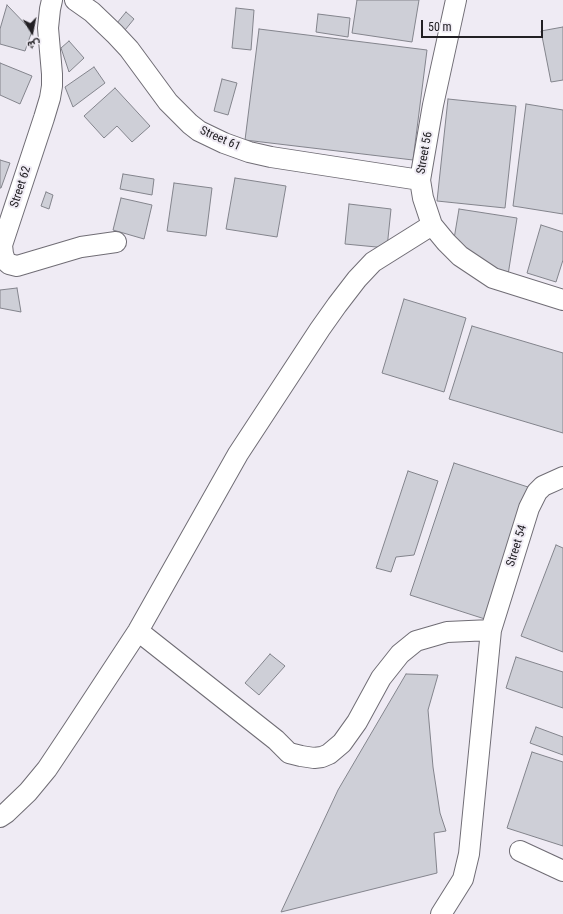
<!DOCTYPE html>
<meta charset="utf-8">
<style>
body{margin:0}
#map{position:relative;width:563px;height:914px;overflow:hidden;background:#efebf4;font-family:"Roboto Condensed",Vazirmatn,sans-serif}
canvas{display:block}
.north{position:absolute;left:12px;top:12px;width:40px;height:40px;-webkit-text-stroke:3px #efebf4;paint-order:stroke;rotate:170deg;font-size:11px;font-weight:700;line-height:16px;text-align:center;color:#222024}
.north::after{content:'';display:block;margin:auto;width:14px;height:18px;background:#222024;clip-path:polygon(50% 0,100% 100%,50% 72%,0 100%)}
.scale{position:absolute;left:421px;top:20px;width:122px;height:18px;box-sizing:border-box;border:2px solid #222024;border-top:0;padding-left:5px;font-size:12px;line-height:14px;white-space:nowrap;color:#222024;-webkit-text-stroke:3px #efebf4;paint-order:stroke}
</style>
<div id="map">
<canvas width="563" height="914"></canvas>
<div class="north">ش</div>
<div class="scale">50 m</div>
</div>
<script>
const g = document.querySelector('canvas').getContext('2d');
g.lineJoin = 'round';
function fillPath(path, color) { g.fillStyle = color; g.fill(path, 'evenodd'); }
const shape = rows => new Path2D(rows.map(r => 'M' + r).join(''));
function strokePath(path, color, width, dash) { g.strokeStyle = color; g.lineWidth = width; g.lineCap = dash ? 'butt' : 'round'; g.setLineDash(dash || []); g.stroke(path); }
function label(font, color, halo, rows, align = 'center') {
  g.font = font + ' "Roboto Condensed",sans-serif'; g.lineWidth = 4; g.setLineDash([]); g.textBaseline = 'middle'; g.strokeStyle = halo; g.fillStyle = color; for (const [text, x, y, turn = 0] of rows) {
    g.save(); g.translate(x, y); g.rotate((+turn || 0) * Math.PI / 180); g.textAlign = isNaN(turn) ? turn : align; if (halo) g.strokeText(text, 0, 0); g.fillText(text, 0, 0); g.restore();
  }
}
const building = shape([
 [357,0,419,0,412,42,352,33,357,0],
 [7,5,32,31,25,51,0,44,0,29,7,5],
 [236,8,254,10,251,50,232,48,236,8],
 [126,12,134,19,125,30,117,23,126,12],
 [318,14,350,18,348,37,316,32,318,14],
 [563,27,563,80,551,82,541,31,563,27],
 [259,29,427,50,413,160,245,140,259,29],
 [69,41,84,58,69,72,61,48,69,41],
 [0,63,32,76,20,104,0,95,0,63],
 [94,67,105,83,73,107,65,87,94,67],
 [222,79,237,83,228,115,214,111,222,79],
 [115,88,150,126,132,142,117,126,104,138,84,116,115,88],
 [448,99,516,106,505,208,437,201,448,99],
 [526,104,563,110,563,214,513,206,526,104],
 [0,160,10,163,1,188,0,188,0,160],
 [123,174,154,179,152,195,120,189,123,174],
 [235,178,286,186,277,237,226,229,235,178],
 [174,183,212,188,206,236,167,231,174,183],
 [46,192,53,195,49,209,41,206,46,192],
 [121,198,152,205,144,239,113,230,121,198],
 [349,204,391,209,387,248,345,244,349,204],
 [459,209,517,218,508,275,453,245,459,209],
 [541,225,563,232,563,260,556,282,527,273,541,225],
 [17,288,21,312,0,308,0,290,17,288],
 [404,299,466,318,444,392,382,373,404,299],
 [472,326,563,353,563,433,449,399,472,326],
 [454,463,531,488,488,620,410,595,454,463],
 [408,471,438,481,414,555,396,557,391,572,376,568,408,471],
 [556,545,563,548,563,652,521,636,556,545],
 [270,654,285,666,259,695,245,683,270,654],
 [516,657,563,672,563,708,506,688,516,657],
 [406,674,438,675,428,710,433,767,440,813,446,831,434,833,437,873,281,912,338,790,406,674],
 [536,727,563,737,563,755,530,743,536,727],
 [532,752,563,762,563,846,507,828,532,752]
]);
fillPath(building, '#cecfd7');
strokePath(building, '#83848c', 1);
const minor = shape([
 [52,0,50,9,48,28,52,74,52,86,50,98,44,118,2,245,3,254,5,260,9,264,17,266,81,247,116,242],
 [75,0,92,12,115,34,129,49,168,102,190,124,199,131,224,143,249,152,271,157,420,180],
 [456,0,433,105,420,180,423,198,432,225,446,242,460,256,493,278,563,300],
 [138,631,276,740,289,753,301,756,314,758,322,757,329,754,342,743,357,722,381,678,400,654,416,641,447,632,491,630],
 [0,817,6,813,28,792,47,769,73,730,138,631,238,454,320,329,337,305,357,279,373,262,432,225],
 [520,851,563,871],
 [441,914,463,879,469,854,491,630,529,508,537,492,543,486,563,477]
]);
strokePath(minor, '#706d75', 22);
strokePath(minor, '#fff', 20);
label('12px', '#222024', '#efebf4', [
 ["Street 61",220,139,24],
 ["Street 56",425,153,-80],
 ["Street 62",21,187,-72],
 ["Street 54",517,546,-73]
]);
</script>
